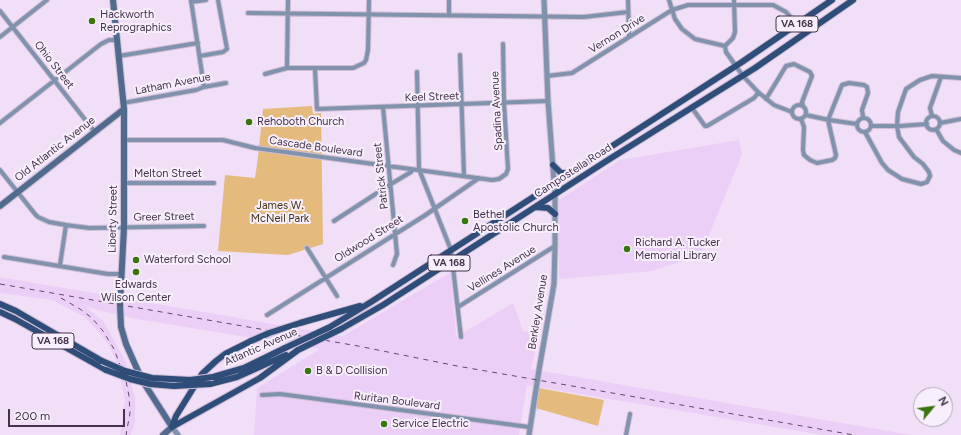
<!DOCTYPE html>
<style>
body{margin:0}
#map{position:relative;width:961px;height:435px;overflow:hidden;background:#f0dff7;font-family:Figtree,sans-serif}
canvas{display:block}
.north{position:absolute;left:913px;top:387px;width:40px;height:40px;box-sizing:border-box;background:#f8effc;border:1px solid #b0a4b5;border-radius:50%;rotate:61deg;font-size:11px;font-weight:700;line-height:16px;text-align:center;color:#44334b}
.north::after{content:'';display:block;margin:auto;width:14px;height:18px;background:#39750d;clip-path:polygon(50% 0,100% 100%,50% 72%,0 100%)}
.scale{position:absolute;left:8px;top:409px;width:117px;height:18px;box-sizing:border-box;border:2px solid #44334b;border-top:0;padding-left:5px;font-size:12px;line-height:14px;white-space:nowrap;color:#44334b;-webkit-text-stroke:3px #f8effc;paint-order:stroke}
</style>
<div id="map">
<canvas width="961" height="435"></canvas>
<div class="north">N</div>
<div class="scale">200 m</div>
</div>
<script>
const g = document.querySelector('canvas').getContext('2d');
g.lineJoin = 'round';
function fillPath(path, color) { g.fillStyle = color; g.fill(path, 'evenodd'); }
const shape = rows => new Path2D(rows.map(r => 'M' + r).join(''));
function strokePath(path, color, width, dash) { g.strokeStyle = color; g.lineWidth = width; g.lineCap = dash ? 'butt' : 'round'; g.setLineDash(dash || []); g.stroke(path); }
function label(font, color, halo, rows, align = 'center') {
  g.font = font + ' Figtree,sans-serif'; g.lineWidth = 4; g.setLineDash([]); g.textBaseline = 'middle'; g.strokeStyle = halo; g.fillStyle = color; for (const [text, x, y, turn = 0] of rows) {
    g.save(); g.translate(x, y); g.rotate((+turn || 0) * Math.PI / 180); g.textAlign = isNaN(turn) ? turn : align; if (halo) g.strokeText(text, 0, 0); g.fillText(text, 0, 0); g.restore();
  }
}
fillPath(shape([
 [739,140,742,154,701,255,652,271,559,279,559,200,620,160],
 [451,272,456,337,513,303,523,331,539,334,531,369,911,435,822,435,527,385,519,435,254,435,257,388,320,349,136,319,86,307,104,322,126,362,135,399,135,423,131,435,120,435,125,400,118,366,108,343,85,317,52,300,0,293,0,277,343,336]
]), '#eccff7');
fillPath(shape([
 [312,106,313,114,321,113,323,244,288,255,218,251,225,175,255,178,258,157,263,109],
 [539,388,604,400,598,426,536,408]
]), '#e4ba7d');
const minor = shape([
 [191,0,204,87],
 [628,0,629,36],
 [669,0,675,19,682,29,695,39,725,46],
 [191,2,206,0],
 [0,11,94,131],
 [248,13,584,17,628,12],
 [449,15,449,0],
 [0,37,47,0],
 [725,46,726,52,743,76,758,92,774,105,792,112],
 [725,46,733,38,735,32,734,0],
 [460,55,464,176],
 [119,56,198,43],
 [200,56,223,52,227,49,218,0],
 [287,68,288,0],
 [315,69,317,109,548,101],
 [417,72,419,169,451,250,461,337],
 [265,74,287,68,353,68,364,63,366,60,368,50,369,0],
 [547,76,572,73,672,10,688,5,773,5,786,12,797,24,803,35],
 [766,99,786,66,794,64,810,72,812,76,802,102,803,106],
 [123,103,196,90,204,87,226,83],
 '792 112a7 7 0 1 1 14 0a7 7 0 1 1-14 0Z',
 [383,107,397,254,393,265],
 [692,108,705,126,707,126,754,98,758,93],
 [806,115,829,120,857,124],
 [932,116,930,108,941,77],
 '926 123a7 7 0 1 1 14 0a7 7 0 1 1-14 0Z',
 '857 125a7 7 0 1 1 14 0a7 7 0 1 1-14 0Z',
 [801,119,804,127,803,150,804,155,810,160,817,163,832,160,835,158,836,155,828,120,842,85,849,83,864,85,867,87,868,93,862,110,863,117],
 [0,123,101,44,109,40,117,40],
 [940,123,961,119],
 [871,126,900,126,927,124],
 [936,129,943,141,954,150,961,153],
 [865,132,882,163,888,170,902,179,921,184,927,182,930,176,929,172,923,164,914,157,899,137,897,126,898,112,906,89,920,80,932,76,961,78],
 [124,140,223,140,255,148,492,180,499,179,506,174,508,169,504,103,503,44],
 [0,170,35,214,38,217,49,222,66,225,89,228,204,226],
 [123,183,214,183],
 [334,221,391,184,411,172],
 [307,248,337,296],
 [4,257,108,274,122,274],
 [60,265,66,225],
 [458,307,555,246],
 [267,315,424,216,479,178],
 [262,395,280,394,529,427],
 [626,435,630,414]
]);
const tertiary = shape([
 [172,427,178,435],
 [529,435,539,370,554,284,555,246,555,195,548,101,544,0]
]);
const secondary = shape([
 [113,0,124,109,124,227,120,305,121,327,126,344,142,380,172,427,163,435],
 [0,206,124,109]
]);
const primary = shape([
 [553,165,561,173,571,173],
 [536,207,548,208,555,214],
 [0,304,16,311,102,361],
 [0,312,15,319,106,370],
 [300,323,360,306],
 [330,327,371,302,742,62,832,0],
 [341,329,383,305,608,160,755,68,853,0],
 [213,377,244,368,285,348],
 [210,384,237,377,286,355],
 [172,427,260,378,298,350],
 [172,427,176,416,202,374,216,361,225,354,251,341]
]);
strokePath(minor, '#cebdd5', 6);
strokePath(tertiary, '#cebdd5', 7);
strokePath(secondary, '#cebdd5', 8);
strokePath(primary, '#cebdd5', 8);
strokePath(minor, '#8193ac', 4);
strokePath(tertiary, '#8193ac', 5);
strokePath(secondary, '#516b8f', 6);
strokePath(primary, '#2e4e79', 6);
strokePath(shape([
 [0,284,358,346,457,366,854,435],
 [61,298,80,309,92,318,103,331,114,349,126,381,129,396,130,413,126,435]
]), '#5e4d65', 1, [5, 5]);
const primaryBridge = shape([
 [251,341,269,333,300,323],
 [285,348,330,327],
 [298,350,341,329],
 [102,361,125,371,152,378,190,380,213,377],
 [106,370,130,379,150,384,174,386,210,384]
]);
strokePath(primaryBridge, '#cebdd5', 8, []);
strokePath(primaryBridge, '#2e4e79', 6);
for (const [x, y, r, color] of [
 [92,21,4,"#39750d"],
 [249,122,4,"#39750d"],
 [465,221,4,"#39750d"],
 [627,249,4,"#39750d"],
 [136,260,4,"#39750d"],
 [136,272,4,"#39750d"],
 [308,371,4,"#39750d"],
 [384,424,4,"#39750d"]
]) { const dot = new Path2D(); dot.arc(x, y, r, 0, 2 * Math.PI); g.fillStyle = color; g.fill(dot); strokePath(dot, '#f8effc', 1.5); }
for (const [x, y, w] of [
 [797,24,42],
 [449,263,42],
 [53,341,42]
]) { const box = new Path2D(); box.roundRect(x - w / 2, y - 8, w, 16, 3); g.fillStyle = '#f8effc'; g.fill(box); strokePath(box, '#44334b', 1); }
label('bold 10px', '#44334b', null, [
 ["VA 168",797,24],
 ["VA 168",449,263],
 ["VA 168",53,341]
]);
label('11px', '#44334b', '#f8effc', [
 ["Hackworth",100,15],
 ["Reprographics",100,28],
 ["Rehoboth Church",257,122],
 ["Bethel",473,215],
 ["Apostolic Church",473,228],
 ["Richard A. Tucker",635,243],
 ["Memorial Library",635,256],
 ["Waterford School",144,260],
 ["Edwards",136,285,"center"],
 ["Wilson Center",136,298,"center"],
 ["B & D Collision",316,371],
 ["Service Electric",392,424]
], 'left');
label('11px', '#44334b', '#f8effc', [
 ["Vernon Drive",617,34,-32],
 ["Ohio Street",54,65,52],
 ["Latham Avenue",173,84,-11],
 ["Keel Street",432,97,-2],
 ["Spadina Avenue",497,111,-93],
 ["Cascade Boulevard",316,147,8],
 ["Old Atlantic Avenue",55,149,-38],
 ["Campostella Road",573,171,-33],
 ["Melton Street",168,174],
 ["Patrick Street",381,176,-96],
 ["Greer Street",164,217,-1],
 ["Liberty Street",113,219,-89],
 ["Oldwood Street",369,239,-32],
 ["Vellines Avenue",502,269,-32],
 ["Berkley Avenue",538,312,-81],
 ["Atlantic Avenue",261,347,-24],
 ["Ruritan Boulevard",397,401,7]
]);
label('11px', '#443216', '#f8effc', [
 ["James W.",280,206],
 ["McNeil Park",280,219]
]);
</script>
